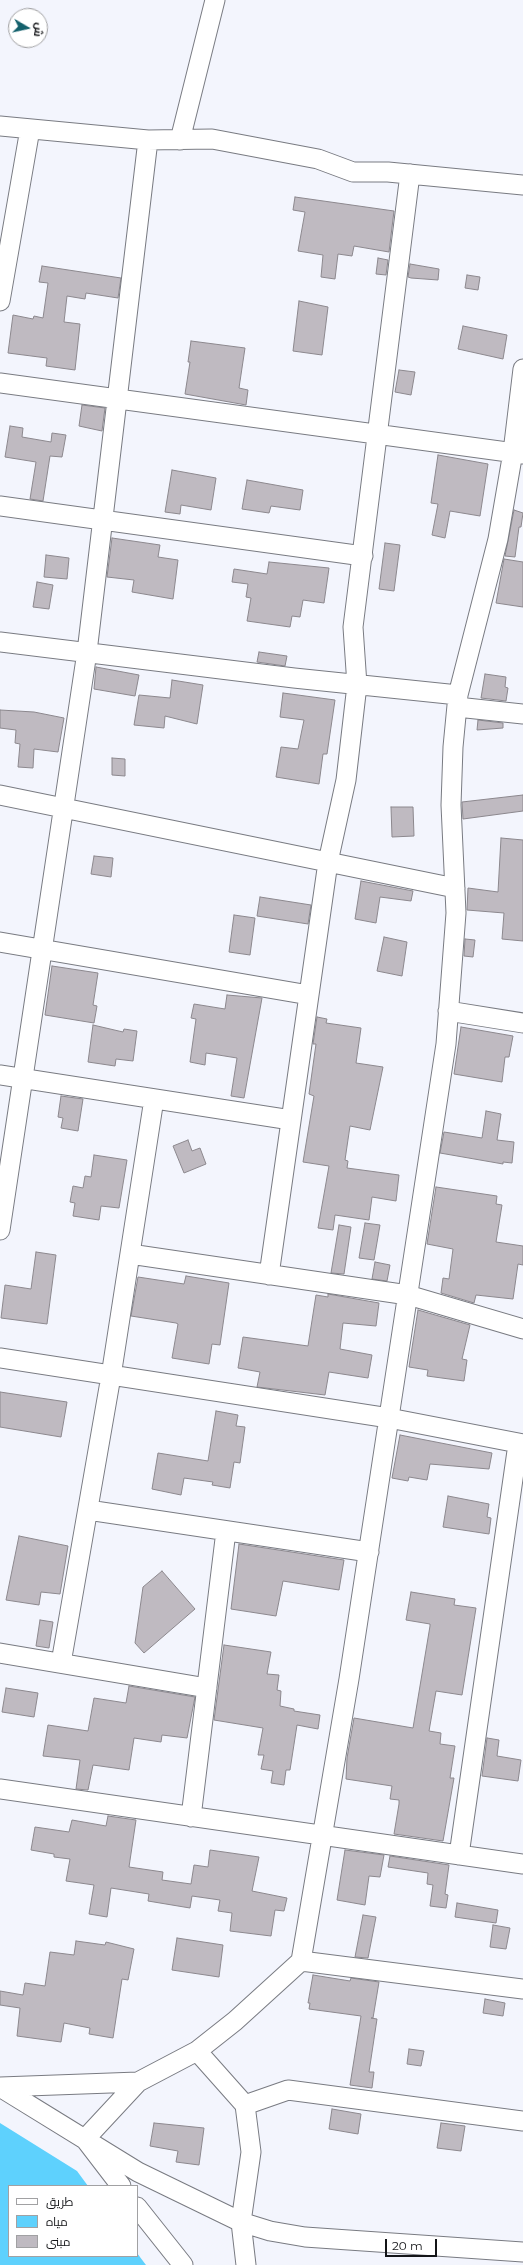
<!DOCTYPE html>
<meta charset="utf-8">
<style>
body{margin:0}
#map{position:relative;width:523px;height:2265px;overflow:hidden;background:#f3f5fd;font-family:Montserrat,Cairo,sans-serif}
canvas{display:block}
.legend{position:absolute;left:8px;top:2185px;width:130px;height:72px;box-sizing:border-box;background:#fff;border:1px solid #a1a1a3;margin:0;padding:5px 7px;list-style:none;font-size:12px;color:#141518}
.legend li{display:flex;align-items:center;gap:8px;height:20px}
.legend b{width:20px;border:1px solid #a1a1a3}
.north{position:absolute;left:8px;top:8px;width:40px;height:40px;box-sizing:border-box;background:#fff;border:1px solid #a1a1a3;border-radius:50%;rotate:99deg;font-size:11px;font-weight:700;line-height:16px;text-align:center;color:#141518}
.north::after{content:'';display:block;margin:auto;width:14px;height:18px;background:#13606c;clip-path:polygon(50% 0,100% 100%,50% 72%,0 100%)}
.scale{position:absolute;left:385px;top:2239px;width:52px;height:18px;box-sizing:border-box;border:2px solid #141518;border-top:0;padding-left:5px;font-size:12px;line-height:14px;white-space:nowrap;color:#141518;-webkit-text-stroke:3px #fff;paint-order:stroke}
</style>
<div id="map">
<canvas width="523" height="2265"></canvas>
<ul class="legend">
<li><b style="height:5px;background:#fff"></b>طريق</li>
<li><b style="height:11px;background:#5ed1fd"></b>مياه</li>
<li><b style="height:11px;background:#bfbac1"></b>مبنى</li>
</ul>
<div class="north">ش</div>
<div class="scale">20 m</div>
</div>
<script>
const g = document.querySelector('canvas').getContext('2d');
g.lineJoin = 'round';
function fillPath(path, color) { g.fillStyle = color; g.fill(path, 'evenodd'); }
const shape = rows => new Path2D(rows.map(r => 'M' + r).join(''));
function strokePath(path, color, width, dash) { g.strokeStyle = color; g.lineWidth = width; g.lineCap = dash ? 'butt' : 'round'; g.setLineDash(dash || []); g.stroke(path); }
fillPath(shape([
 [0,2123,77,2171,88,2186,9,2186,9,2256,137,2256,137,2253,146,2265,0,2265]
]), '#5ed1fd');
const building = shape([
 [295,197,394,211,389,252,354,246,352,256,338,254,335,279,321,277,323,255,298,251,305,212,293,210,295,197],
 [378,258,388,260,386,275,376,274,378,258],
 [410,264,439,269,438,280,411,278,408,277,410,264],
 [42,266,121,278,118,298,86,293,85,299,67,296,64,322,80,324,75,370,46,366,47,358,8,353,13,315,33,319,34,316,43,318,48,283,39,282,42,266],
 [467,275,480,277,478,290,465,288,467,275],
 [299,301,328,307,322,355,293,351,299,301],
 [463,326,507,335,503,359,458,349,463,326],
 [191,341,245,348,239,388,248,390,246,405,185,394,190,362,188,362,191,341],
 [399,370,415,372,411,395,395,392,399,370],
 [82,405,105,408,102,431,79,426,82,405],
 [10,426,23,428,22,437,51,442,52,433,66,435,62,457,50,456,43,501,30,499,36,462,5,457,10,426],
 [438,455,488,464,480,516,450,511,445,538,432,535,438,504,431,503,438,455],
 [172,470,216,478,211,510,181,505,180,514,165,512,172,470],
 [247,480,303,490,300,510,271,506,269,513,242,509,247,480],
 [514,510,523,513,521,527,519,527,515,557,505,556,514,510],
 [112,538,160,545,158,557,178,560,173,599,132,592,134,580,107,577,112,538],
 [385,543,400,545,394,591,379,589,385,543],
 [46,555,69,558,67,579,44,577,46,555],
 [504,559,523,562,523,607,496,603,504,559],
 [269,562,329,568,324,603,303,600,300,617,292,616,290,627,247,621,251,598,246,597,248,584,232,582,234,569,267,574,269,562],
 [37,582,53,585,49,609,33,607,37,582],
 [259,652,287,656,285,666,257,662,259,652],
 [96,667,139,675,135,696,94,689,96,667],
 [485,674,506,677,505,687,508,688,506,701,481,698,485,674],
 [172,680,203,685,197,724,165,716,164,728,134,725,139,695,170,698,172,680],
 [283,693,335,700,327,754,323,754,319,784,276,777,281,747,298,749,304,720,280,717,283,693],
 [0,710,34,712,64,718,58,752,34,749,33,768,18,767,20,744,15,743,16,730,0,728,0,710],
 [478,720,503,723,503,728,477,730,478,720],
 [112,758,125,759,125,776,112,775,112,758],
 [523,795,523,811,463,819,462,802,523,795],
 [391,807,413,807,414,836,392,837,391,807],
 [501,838,523,840,523,941,502,939,504,913,467,910,468,888,498,892,501,838],
 [94,856,113,858,111,877,91,874,94,856],
 [361,881,413,891,411,901,380,897,376,923,355,919,361,881],
 [260,897,311,905,308,924,257,916,260,897],
 [234,915,255,918,250,955,229,952,234,915],
 [384,937,407,942,402,976,377,971,384,937],
 [465,939,475,940,473,957,464,956,465,939],
 [52,966,98,973,93,1005,97,1006,94,1023,45,1015,52,966],
 [227,995,262,998,244,1098,231,1096,237,1058,206,1053,205,1065,190,1062,196,1019,191,1018,194,1004,225,1009,227,995],
 [317,1017,327,1019,326,1023,361,1028,356,1063,383,1067,370,1130,350,1126,345,1160,348,1161,347,1168,399,1175,396,1201,372,1197,369,1220,335,1215,333,1230,318,1228,329,1166,303,1162,314,1096,309,1094,316,1044,313,1044,317,1017],
 [93,1025,123,1032,124,1029,137,1031,133,1061,116,1059,115,1066,88,1062,93,1025],
 [461,1027,513,1036,509,1057,505,1057,502,1082,454,1074,461,1027],
 [61,1096,83,1099,78,1131,61,1128,63,1118,58,1117,61,1096],
 [486,1111,501,1114,497,1140,514,1142,512,1163,503,1162,503,1164,440,1153,444,1132,482,1138,486,1111],
 [188,1140,192,1151,200,1148,206,1164,184,1173,173,1146,188,1140],
 [94,1155,127,1160,119,1208,101,1206,99,1220,73,1216,75,1203,70,1202,73,1186,83,1188,85,1176,91,1177,94,1155],
 [436,1187,497,1196,496,1204,502,1205,496,1242,523,1246,523,1265,518,1264,513,1299,476,1295,474,1303,441,1293,443,1278,449,1279,453,1249,427,1244,436,1187],
 [365,1223,380,1225,374,1260,359,1258,365,1223],
 [339,1225,351,1227,344,1274,331,1273,339,1225],
 [36,1252,56,1255,47,1324,1,1318,5,1285,31,1289,36,1252],
 [375,1262,390,1265,387,1281,372,1279,375,1262],
 [186,1276,229,1283,220,1345,212,1344,209,1364,172,1358,178,1324,176,1323,131,1316,138,1277,184,1284,186,1276],
 [328,1294,379,1303,376,1326,343,1323,340,1349,372,1355,368,1378,329,1372,325,1395,257,1387,260,1372,238,1368,243,1337,308,1346,316,1295,328,1297,328,1294],
 [418,1310,470,1325,462,1359,467,1360,464,1381,427,1376,428,1370,409,1367,418,1310],
 [0,1392,67,1402,61,1437,0,1427,0,1392],
 [216,1411,238,1415,236,1426,245,1427,240,1463,234,1462,230,1488,212,1485,213,1482,184,1478,181,1495,152,1489,158,1453,208,1461,216,1411],
 [400,1435,492,1453,489,1469,430,1464,427,1480,409,1477,408,1481,392,1478,400,1435],
 [448,1496,489,1504,487,1517,491,1518,489,1534,443,1527,448,1496],
 [19,1536,68,1546,60,1594,41,1592,39,1605,6,1600,19,1536],
 [239,1544,344,1560,339,1590,283,1581,276,1616,231,1609,239,1544],
 [162,1571,195,1609,144,1653,135,1643,143,1587,162,1571],
 [411,1592,455,1599,454,1605,476,1608,462,1695,436,1691,429,1731,441,1733,440,1744,455,1746,450,1778,454,1778,443,1841,394,1834,399,1804,399,1800,390,1799,392,1786,346,1779,347,1758,354,1718,413,1728,430,1626,430,1624,406,1620,411,1592],
 [40,1620,53,1622,49,1648,36,1646,40,1620],
 [224,1645,271,1652,267,1674,279,1675,277,1690,281,1691,280,1706,294,1709,294,1711,320,1715,318,1729,297,1725,290,1770,286,1770,284,1785,271,1783,273,1771,261,1769,264,1755,258,1755,263,1728,214,1720,224,1645],
 [129,1686,195,1697,187,1738,162,1735,161,1742,134,1738,129,1770,93,1765,88,1790,76,1789,80,1760,43,1756,48,1725,88,1731,94,1698,126,1703,129,1686],
 [6,1688,38,1693,34,1717,2,1712,6,1688],
 [487,1738,499,1740,497,1756,521,1760,518,1781,482,1776,487,1738],
 [108,1816,136,1820,129,1867,163,1872,162,1880,191,1884,194,1865,208,1867,210,1850,259,1857,252,1891,287,1898,284,1911,275,1910,271,1936,230,1931,232,1913,218,1911,220,1900,192,1896,190,1908,148,1901,149,1894,111,1888,107,1917,89,1914,94,1885,66,1881,70,1859,54,1857,54,1854,31,1850,35,1827,69,1832,72,1820,106,1826,108,1816],
 [345,1850,384,1855,380,1877,369,1876,365,1905,337,1900,345,1850],
 [390,1856,449,1865,445,1894,448,1895,446,1908,430,1906,433,1885,427,1884,428,1873,388,1867,390,1856],
 [457,1903,498,1910,496,1923,455,1917,457,1903],
 [363,1915,376,1917,368,1958,355,1957,363,1915],
 [493,1925,510,1928,506,1949,490,1947,493,1925],
 [177,1938,223,1945,219,1977,172,1970,177,1938],
 [76,1941,105,1945,106,1942,134,1949,128,1980,122,1979,113,2038,89,2034,90,2028,64,2023,61,2042,17,2036,20,2008,0,2005,0,1991,23,1995,25,1983,45,1986,50,1952,74,1955,76,1941],
 [313,1975,350,1981,351,1978,379,1982,373,2018,371,2018,377,2019,369,2072,374,2072,372,2088,350,2085,361,2016,309,2009,310,2003,308,2003,313,1975],
 [485,1999,505,2003,503,2016,483,2013,485,1999],
 [409,2049,424,2051,421,2066,407,2064,409,2049],
 [332,2109,361,2114,358,2134,329,2129,332,2109],
 [154,2123,204,2128,199,2165,176,2162,178,2151,150,2146,154,2123],
 [441,2123,465,2126,461,2151,437,2148,441,2123]
]);
fillPath(building, '#bfbac1');
strokePath(building, '#8c888e', 1);
const minor = shape([
 [0,126,148,140,212,139,318,159,353,172,388,172,523,185],
 [180,140,215,0],
 [0,301,30,129],
 [523,369,513,452,498,539,458,695,453,747,451,805,456,913,446,1044,349,1679,301,1961,235,2021,197,2051,245,2105,251,2152,241,2222,270,2231,305,2237,523,2252],
 [0,383,523,454],
 [0,506,363,556],
 [0,642,294,678,458,695],
 [457,707,523,714],
 [0,795,455,888],
 [0,942,309,995],
 [448,1011,523,1023],
 [0,1075,291,1120],
 [0,1230,87,652,148,140],
 [130,1254,408,1295,523,1329],
 [269,1275,328,862,346,780,357,685,353,627,410,174],
 [0,1358,389,1418,523,1444],
 [88,1510,369,1552],
 [0,1653,207,1688],
 [61,1663,111,1376,154,1099],
 [0,1789,523,1864],
 [191,1817,226,1531],
 [459,1855,518,1444],
 [301,1961,523,1989],
 [0,2087,138,2172,241,2222,246,2265],
 [0,2087,138,2082,197,2051],
 [245,2105,288,2090,523,2121],
 [121,2186,85,2139,138,2082],
 [137,2207,183,2265]
]);
strokePath(minor, '#797b82', 21);
strokePath(minor, '#fff', 19);
</script>
